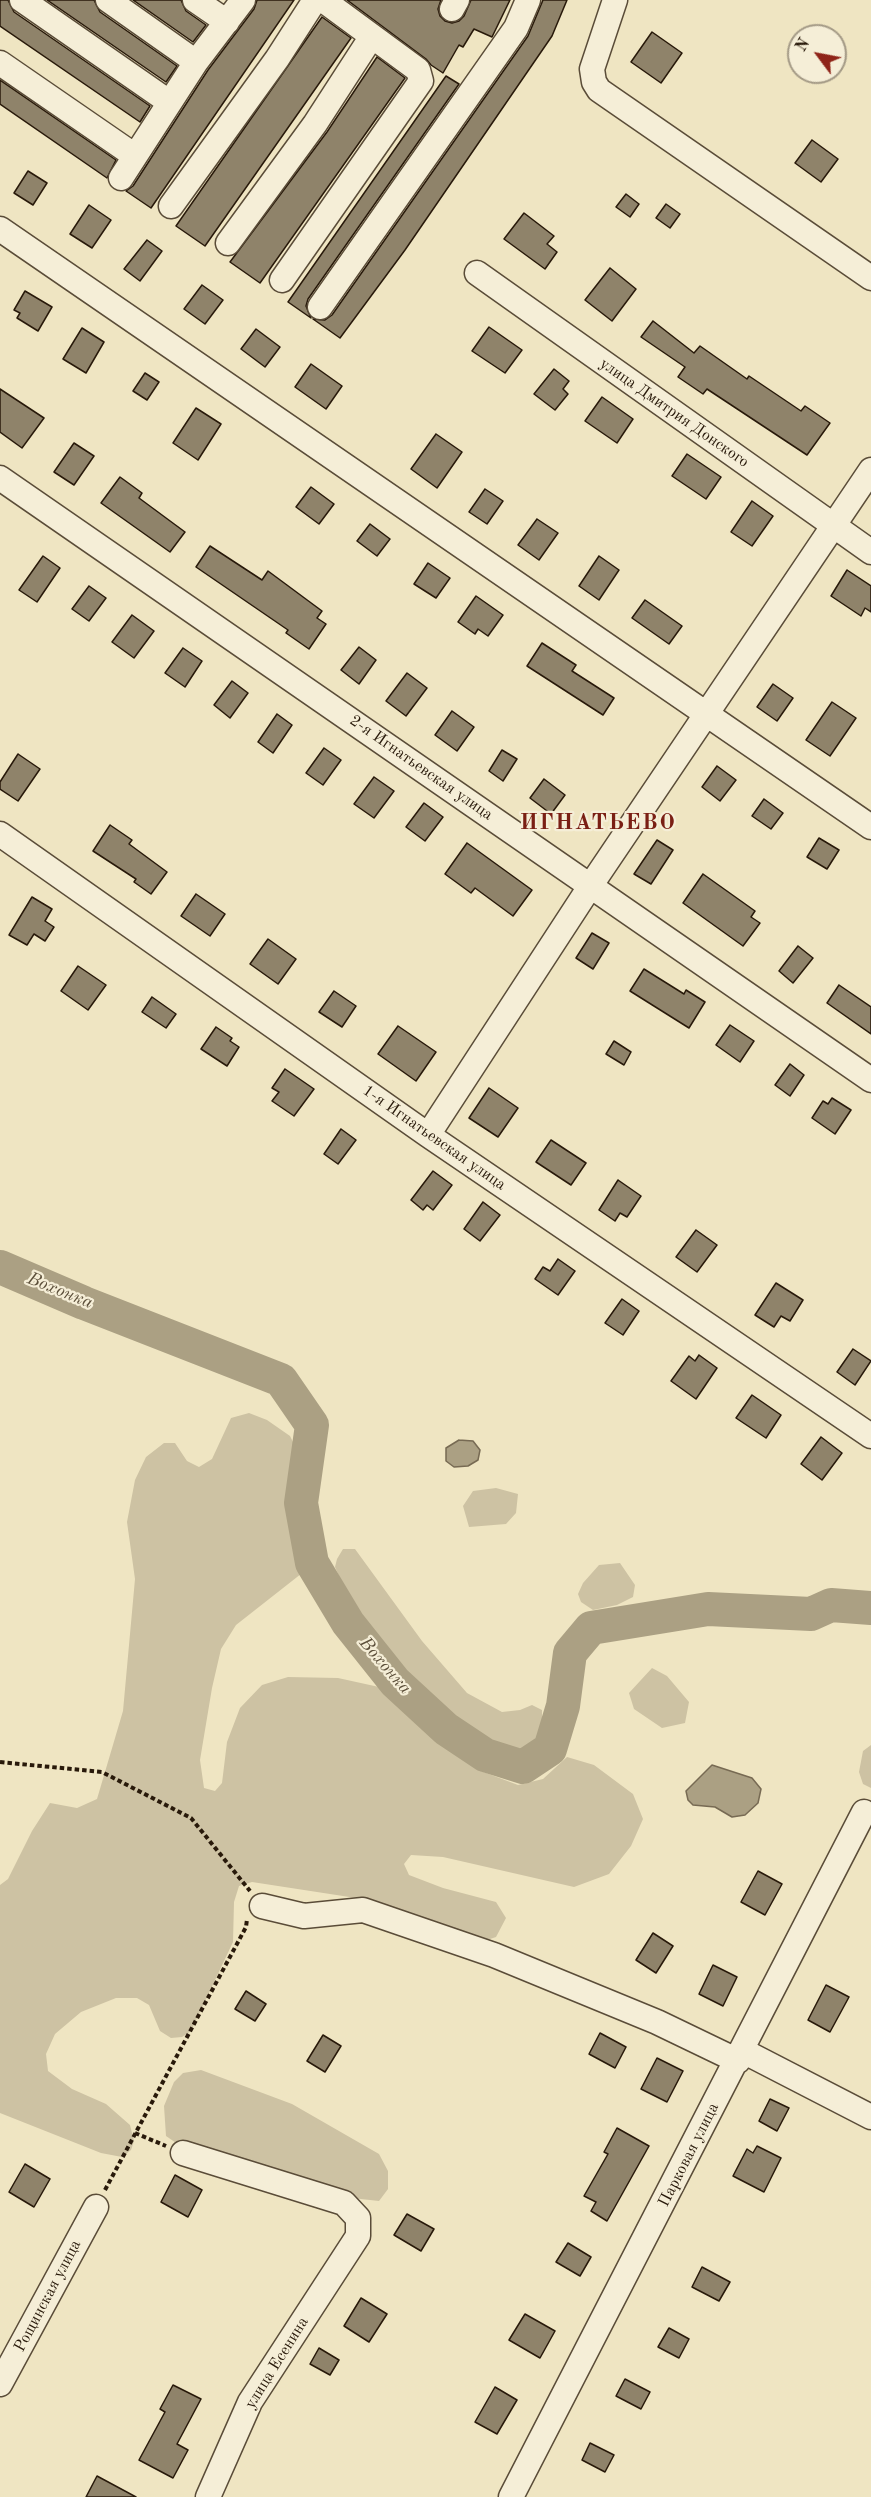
<!DOCTYPE html>
<meta charset="utf-8">
<style>
body{margin:0}
#map{position:relative;width:871px;height:2497px;overflow:hidden;background:#efe5c2;font-family:"Old Standard TT",serif}
canvas{display:block}
.north{position:absolute;left:787px;top:24px;width:60px;height:60px;box-sizing:border-box;background:#f5eed7;border:2px solid #a39985;border-radius:50%;rotate:302deg;font-size:16px;font-weight:700;line-height:24px;text-align:center;color:#28190a}
.north::after{content:'';display:block;margin:auto;width:21px;height:27px;background:#8f2418;clip-path:polygon(50% 0,100% 100%,50% 72%,0 100%)}
</style>
<div id="map">
<canvas width="871" height="2497"></canvas>
<div class="north">N</div>
</div>
<script>
const g = document.querySelector('canvas').getContext('2d');
g.lineJoin = 'round';
function fillPath(path, color) { g.fillStyle = color; g.fill(path, 'evenodd'); }
const shape = rows => new Path2D(rows.map(r => 'M' + r).join(''));
function strokePath(path, color, width, dash) { g.strokeStyle = color; g.lineWidth = width; g.lineCap = dash ? 'butt' : 'round'; g.setLineDash(dash || []); g.stroke(path); }
function label(font, color, halo, rows, align = 'center') {
  g.font = font + ' "Old Standard TT",serif'; g.lineWidth = 4.5; g.setLineDash([]); g.textBaseline = 'middle'; g.strokeStyle = halo; g.fillStyle = color; for (const [text, x, y, turn = 0] of rows) {
    g.save(); g.translate(x, y); g.rotate((+turn || 0) * Math.PI / 180); g.textAlign = isNaN(turn) ? turn : align; if (halo) g.strokeText(text, 0, 0); g.fillText(text, 0, 0); g.restore();
  }
}
fillPath(shape([
 [249,1413,267,1420,290,1436,298,1452,290,1528,306,1570,236,1625,221,1649,212,1688,200,1760,204,1788,215,1791,222,1783,227,1742,240,1708,262,1685,288,1677,338,1678,379,1687,481,1771,518,1785,543,1779,567,1757,594,1765,633,1794,643,1819,631,1846,609,1874,574,1887,443,1857,411,1855,404,1864,409,1875,443,1888,496,1902,506,1918,496,1937,481,1942,369,1900,252,1882,239,1886,234,1902,233,1942,191,2031,182,2037,171,2038,160,2031,149,2005,137,1998,116,1998,81,2012,55,2034,46,2054,48,2071,72,2089,106,2104,130,2125,134,2141,131,2150,122,2157,101,2153,0,2113,0,1885,8,1879,32,1831,50,1803,77,1808,97,1799,123,1711,135,1579,127,1522,135,1480,146,1457,164,1443,175,1443,187,1461,199,1467,212,1459,231,1418],
 [496,1488,518,1494,516,1513,506,1524,469,1527,463,1506,473,1491],
 [343,1549,355,1549,422,1641,467,1693,502,1712,520,1710,532,1705,542,1710,542,1739,524,1749,496,1745,460,1725,401,1670,346,1592,335,1567,337,1559],
 [620,1563,635,1585,633,1597,617,1605,593,1610,581,1602,578,1594,583,1583,599,1565],
 [652,1668,667,1676,689,1702,685,1723,662,1728,634,1709,629,1693],
 [871,1745,871,1788,863,1784,859,1772,863,1751],
 [201,2070,292,2104,379,2154,388,2171,388,2189,379,2201,343,2197,182,2147,166,2136,164,2106,174,2082,183,2073]
]), '#cdc2a3');
const water = shape([
 [459,1440,473,1441,480,1450,478,1460,468,1466,454,1467,446,1461,446,1448,459,1440],
 [712,1765,752,1778,761,1789,758,1803,745,1815,732,1817,715,1807,693,1805,688,1800,686,1791,712,1765]
]);
fillPath(water, '#aba083');
strokePath(water, '#776a53', 1.5);
strokePath(shape([
 [0,1267,84,1303,281,1380,312,1425,301,1503,312,1563,348,1623,395,1682,446,1729,485,1755,523,1767,550,1749,563,1706,570,1653,591,1628,708,1609,811,1614,831,1605,871,1608]
]), '#aba083', 34);
const building = shape([
 [0,0,8,0,14,12,150,106,140,122,0,26,0,0],
 [47,0,94,0,100,12,177,66,166,82,47,0],
 [133,0,181,0,186,11,206,25,193,42,133,0],
 [257,0,294,0,151,208,126,191,133,186,208,70,254,9,257,0],
 [347,0,441,0,438,9,440,16,445,21,452,23,459,21,464,16,471,0,510,0,492,37,474,29,463,47,459,45,443,73,431,65,426,59,347,0],
 [543,0,567,0,552,36,405,250,340,338,313,319,325,320,332,315,528,36,543,0],
 [322,17,351,38,205,246,176,226,322,17],
 [652,32,682,53,661,83,631,62,652,32],
 [377,57,405,78,260,283,230,262,327,132,377,57],
 [446,76,459,84,308,299,306,306,311,318,288,302,446,76],
 [0,80,116,160,107,178,0,104,0,80],
 [812,140,838,159,821,182,795,163,812,140],
 [28,171,47,183,33,205,14,193,28,171],
 [626,194,639,204,630,217,616,207,626,194],
 [666,204,680,214,670,228,656,218,666,204],
 [89,205,111,220,92,248,70,234,89,205],
 [524,213,554,236,547,244,557,252,545,269,504,239,524,213],
 [147,240,162,251,140,281,124,269,147,240],
 [610,268,636,289,612,321,585,300,610,268],
 [202,285,223,300,205,324,184,309,202,285],
 [25,291,52,307,38,331,17,318,20,313,14,310,25,291],
 [653,321,694,353,700,346,747,379,749,376,801,411,805,406,830,423,807,455,707,389,703,394,678,377,685,367,641,337,653,321],
 [489,327,522,350,505,373,472,351,489,327],
 [82,328,104,342,86,373,63,359,82,328],
 [256,329,280,347,265,367,241,349,256,329],
 [311,364,342,386,326,409,295,387,311,364],
 [554,369,569,381,563,389,568,394,555,410,534,394,554,369],
 [145,373,159,382,147,400,133,391,145,373],
 [0,389,44,418,22,448,0,432,0,389],
 [602,397,633,419,617,443,585,421,602,397],
 [196,408,221,424,198,460,173,443,196,408],
 [436,434,462,452,437,488,411,469,436,434],
 [74,443,94,456,74,485,54,472,74,443],
 [687,454,721,477,706,499,672,476,687,454],
 [120,477,142,493,139,498,185,532,170,552,101,503,120,477],
 [311,487,334,504,319,524,296,507,311,487],
 [485,489,503,501,487,524,469,512,485,489],
 [752,501,773,516,752,546,731,532,752,501],
 [537,519,558,533,539,560,518,545,537,519],
 [370,524,390,539,377,556,357,541,370,524],
 [210,546,262,580,268,571,322,611,317,618,326,624,309,649,286,633,288,630,196,567,210,546],
 [43,556,60,568,37,602,19,590,43,556],
 [599,556,619,570,599,600,579,586,599,556],
 [428,563,450,578,436,598,414,584,428,563],
 [847,570,871,586,871,612,865,608,861,616,831,596,847,570],
 [89,586,106,598,89,621,72,609,89,586],
 [476,596,503,615,488,636,478,629,475,634,458,622,476,596],
 [645,600,682,626,669,644,632,618,645,600],
 [132,615,154,631,134,658,112,642,132,615],
 [542,643,576,665,572,671,614,698,603,715,527,666,542,643],
 [359,647,376,660,359,684,341,670,359,647],
 [183,648,202,661,185,687,165,673,183,648],
 [407,673,427,688,406,716,386,701,407,673],
 [232,681,248,693,230,718,214,705,232,681],
 [773,684,793,698,777,721,757,707,773,684],
 [832,702,856,718,830,756,806,740,832,702],
 [452,711,474,727,457,751,435,735,452,711],
 [277,714,292,725,273,753,258,742,277,714],
 [324,748,341,760,323,785,306,773,324,748],
 [502,750,517,759,503,781,489,771,502,750],
 [18,754,40,769,18,801,0,789,0,782,18,754],
 [717,766,736,780,720,801,702,787,717,766],
 [374,777,394,791,374,818,354,804,374,777],
 [544,779,565,795,551,814,530,798,544,779],
 [764,799,783,813,771,829,752,816,764,799],
 [424,803,443,817,425,841,406,827,424,803],
 [110,825,132,840,129,844,167,872,151,894,134,882,136,879,93,851,110,825],
 [819,838,839,850,827,869,807,857,819,838],
 [657,840,673,850,651,884,634,874,657,840],
 [467,843,532,890,513,916,475,888,471,893,445,874,467,843],
 [703,874,755,911,751,917,760,923,743,946,683,903,703,874],
 [196,894,225,914,210,936,181,916,196,894],
 [32,897,52,909,45,921,54,927,45,941,34,934,27,945,9,935,32,897],
 [592,933,609,943,593,969,576,958,592,933],
 [268,939,296,959,278,984,250,964,268,939],
 [798,946,813,958,793,983,779,971,798,946],
 [78,966,106,985,88,1010,61,991,78,966],
 [644,969,684,994,686,990,705,1002,689,1028,630,991,644,969],
 [839,985,871,1007,871,1034,827,1003,839,985],
 [334,991,356,1006,342,1027,319,1012,334,991],
 [152,997,176,1014,166,1028,142,1012,152,997],
 [730,1025,754,1041,740,1062,716,1045,730,1025],
 [398,1026,436,1052,416,1081,378,1054,398,1026],
 [216,1027,232,1038,230,1041,239,1047,227,1066,201,1049,216,1027],
 [614,1041,631,1052,624,1065,606,1054,614,1041],
 [790,1064,804,1075,790,1096,775,1085,790,1064],
 [285,1069,314,1089,294,1116,272,1101,279,1092,272,1088,285,1069],
 [489,1088,518,1108,498,1137,469,1118,489,1088],
 [832,1098,851,1110,835,1134,812,1118,823,1101,828,1104,832,1098],
 [341,1129,356,1140,338,1164,324,1154,341,1129],
 [551,1140,586,1163,571,1185,536,1162,551,1140],
 [433,1171,452,1185,433,1210,427,1205,423,1210,411,1200,433,1171],
 [618,1180,641,1196,627,1217,620,1213,615,1221,599,1210,618,1180],
 [483,1202,500,1215,480,1241,464,1229,483,1202],
 [696,1230,717,1245,697,1272,676,1257,696,1230],
 [558,1259,575,1271,558,1295,535,1279,543,1267,550,1271,558,1259],
 [776,1283,803,1300,790,1321,781,1316,774,1327,755,1315,776,1283],
 [622,1299,639,1311,623,1335,605,1323,622,1299],
 [853,1349,871,1361,855,1385,837,1372,853,1349],
 [699,1355,717,1368,696,1399,671,1381,689,1356,695,1361,699,1355],
 [752,1395,781,1415,766,1438,736,1418,752,1395],
 [821,1437,842,1453,822,1480,801,1464,821,1437],
 [758,1871,782,1884,765,1915,741,1902,758,1871],
 [653,1933,673,1946,656,1973,636,1960,653,1933],
 [713,1965,737,1977,723,2006,699,1994,713,1965],
 [826,1985,849,1997,830,2032,808,2020,826,1985],
 [246,1991,266,2004,255,2021,235,2009,246,1991],
 [600,2033,626,2047,615,2068,589,2054,600,2033],
 [323,2035,341,2046,325,2072,307,2061,323,2035],
 [657,2058,683,2071,667,2102,641,2089,657,2058],
 [770,2099,789,2108,777,2131,759,2121,770,2099],
 [617,2128,649,2146,607,2221,591,2211,596,2202,584,2196,608,2154,604,2152,617,2128],
 [757,2146,781,2158,764,2192,733,2176,747,2149,753,2153,757,2146],
 [25,2164,50,2179,34,2207,9,2192,25,2164],
 [175,2175,202,2190,188,2217,161,2202,175,2175],
 [407,2214,434,2229,421,2251,394,2235,407,2214],
 [568,2243,591,2257,580,2276,556,2262,568,2243],
 [702,2267,730,2282,719,2301,692,2287,702,2267],
 [361,2298,387,2314,369,2342,344,2326,361,2298],
 [525,2314,555,2331,540,2358,509,2340,525,2314],
 [669,2328,689,2339,679,2358,658,2347,669,2328],
 [319,2348,339,2360,330,2375,310,2364,319,2348],
 [625,2379,650,2392,641,2409,616,2396,625,2379],
 [173,2385,201,2399,177,2444,188,2450,173,2478,139,2460,165,2412,160,2409,173,2385],
 [495,2387,517,2400,497,2434,475,2422,495,2387],
 [590,2443,614,2455,605,2472,582,2460,590,2443],
 [97,2476,136,2497,86,2497,97,2476]
]);
fillPath(building, '#8f836a');
strokePath(building, '#28190a', 1.5);
const minor = shape([
 [22,0,169,102],
 [108,0,196,62],
 [195,0,227,22],
 [615,0,592,69,594,82,599,90,871,278],
 [452,9,457,0],
 [0,63,135,156],
 [121,178,196,62,243,0],
 [171,206,277,59,315,0],
 [0,229,871,827],
 [228,243,315,124,372,36],
 [477,273,871,552],
 [282,280,421,81,418,70,323,0],
 [320,307,516,28,528,0],
 [0,478,871,1080],
 [0,834,428,1135,871,1436],
 [428,1135,591,885,871,470],
 [262,1906,304,1916,363,1910,494,1955,657,2022,738,2061],
 [743,2051,871,2117],
 [183,2153,344,2203,358,2218,358,2236,250,2402,208,2497],
 [0,2384,96,2207],
 [511,2497,864,1812]
]);
strokePath(minor, '#5a4c38', 27);
strokePath(shape([
 [0,1762,102,1772,191,1818,250,1891],
 [135,2133,166,2146],
 [105,2190,246,1927,247,1919]
]), '#28190a', 4, [4.5, 3]);
strokePath(minor, '#f5eed7', 24);
label('16px', '#28190a', '#f5eed7', [
 ["улица Дмитрия Донского",674,413,35],
 ["2-я Игнатьевская улица",421,768,35],
 ["1-я Игнатьевская улица",434,1138,35],
 ["Парковая улица",689,2155,-63],
 ["Рощинская улица",48,2296,-62],
 ["улица Есенина",277,2363,-58]
]);
label('italic 18px', '#5c4f3a', '#f5eed7', [
 ["Вохонка",60,1291,22],
 ["Вохонка",385,1666,49]
]);
g.letterSpacing = '1.5px';
label('bold 22px', '#7a1f14', '#f5eed7', [
 ["ИГНАТЬЕВО",598,823]
]);
g.letterSpacing = '0px';
</script>
